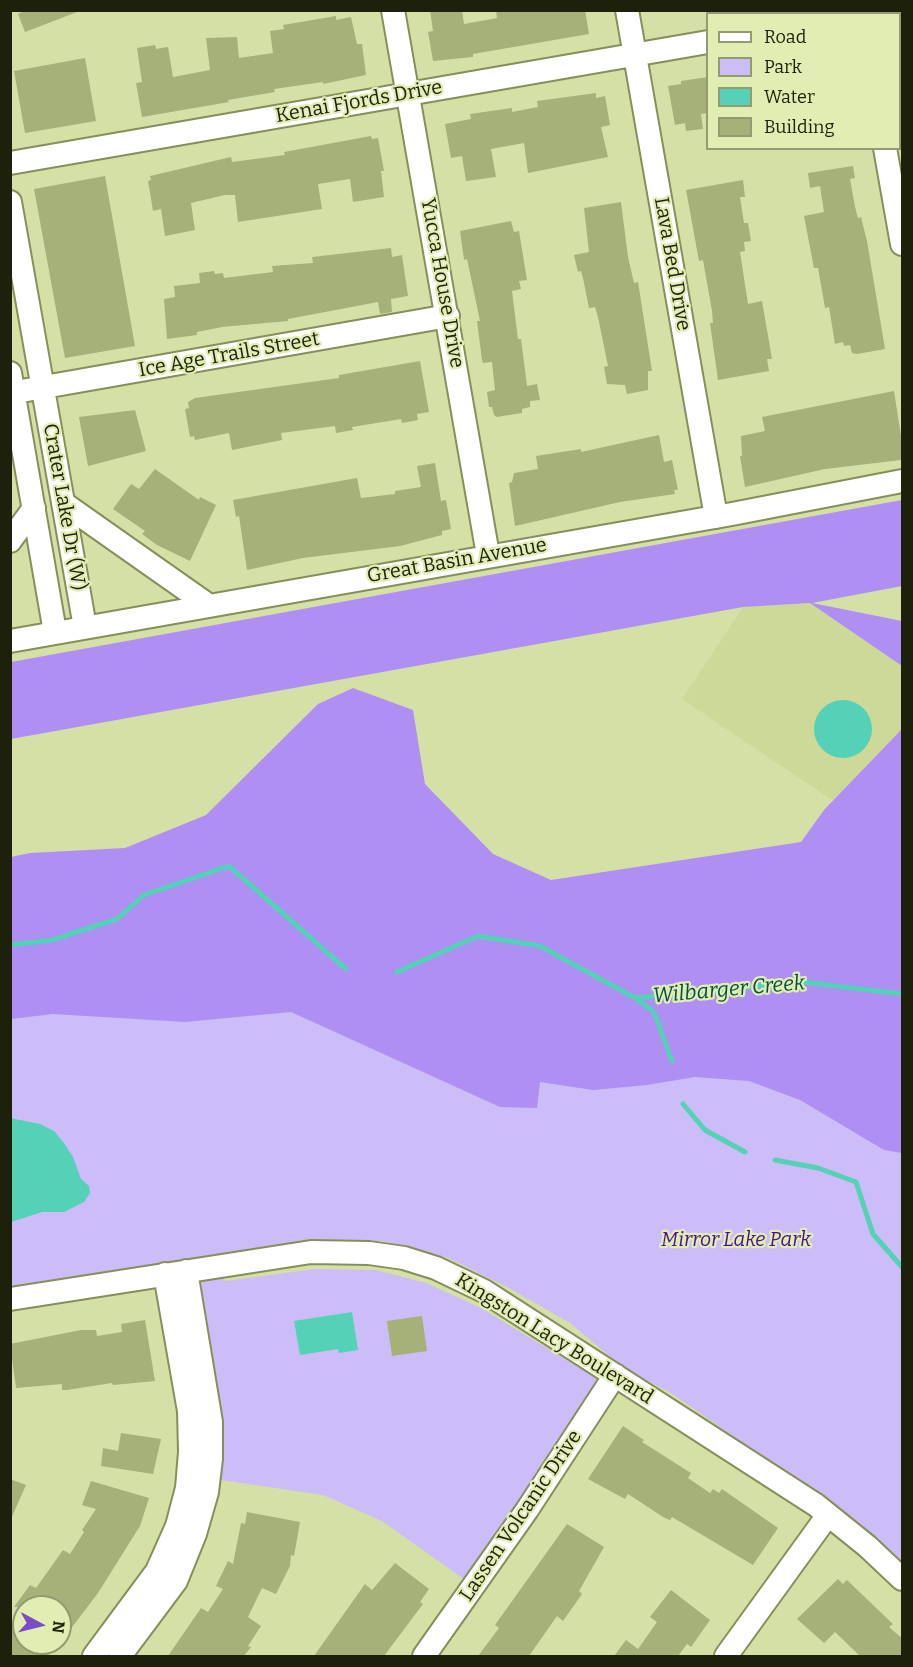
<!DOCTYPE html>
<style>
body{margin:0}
#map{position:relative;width:913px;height:1667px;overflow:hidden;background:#d5e0a7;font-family:Bitter,serif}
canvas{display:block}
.frame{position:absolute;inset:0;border:12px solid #1d210b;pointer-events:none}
.legend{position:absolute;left:706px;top:12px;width:195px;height:138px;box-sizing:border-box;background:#e2edb4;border:2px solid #939b70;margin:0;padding:8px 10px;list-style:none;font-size:18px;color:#1d210b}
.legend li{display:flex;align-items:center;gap:12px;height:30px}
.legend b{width:30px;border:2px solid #939b70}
.north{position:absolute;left:12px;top:1595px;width:60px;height:60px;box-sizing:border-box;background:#e2edb4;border:2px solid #939b70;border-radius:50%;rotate:97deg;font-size:16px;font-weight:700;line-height:24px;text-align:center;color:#1d210b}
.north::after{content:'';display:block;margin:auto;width:21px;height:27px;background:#7a4dc6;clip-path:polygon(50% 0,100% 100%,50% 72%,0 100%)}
</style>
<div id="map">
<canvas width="913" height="1667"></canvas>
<div class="frame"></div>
<ul class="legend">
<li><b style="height:8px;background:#fff"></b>Road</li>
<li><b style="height:16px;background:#ccbcf7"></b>Park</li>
<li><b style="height:16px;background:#54d1b7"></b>Water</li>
<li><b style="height:16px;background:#a6b079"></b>Building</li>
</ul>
<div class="north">N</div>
</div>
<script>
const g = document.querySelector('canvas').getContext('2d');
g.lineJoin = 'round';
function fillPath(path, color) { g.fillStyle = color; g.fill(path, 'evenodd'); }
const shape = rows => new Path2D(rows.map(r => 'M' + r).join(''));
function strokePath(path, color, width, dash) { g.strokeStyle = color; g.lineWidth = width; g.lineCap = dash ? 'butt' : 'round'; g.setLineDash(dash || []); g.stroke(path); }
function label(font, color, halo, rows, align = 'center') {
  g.font = font + ' Bitter,serif'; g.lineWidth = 4.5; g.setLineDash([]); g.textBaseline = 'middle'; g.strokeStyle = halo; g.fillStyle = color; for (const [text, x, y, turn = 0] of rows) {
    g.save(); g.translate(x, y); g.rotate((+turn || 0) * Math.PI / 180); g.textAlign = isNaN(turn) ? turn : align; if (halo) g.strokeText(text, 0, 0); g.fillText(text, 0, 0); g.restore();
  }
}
fillPath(shape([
 [810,603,902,666,902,733,850,812,682,699,743,607]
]), '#ccd998');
fillPath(shape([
 [10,1004,291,1012,902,1088,902,1564,835,1507,671,1393,626,1370,570,1323,509,1288,448,1258,383,1241,318,1240,134,1273,11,1287],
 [316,1269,376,1270,426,1283,481,1308,581,1369,585,1365,602,1378,468,1582,382,1521,323,1495,221,1480,222,1420,199,1286,207,1277,222,1275,225,1281]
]), '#ccbcf7');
fillPath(shape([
 [902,500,902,586,812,603,902,621,902,666,810,603,743,607,11,739,11,662],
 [353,688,413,710,425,784,493,854,551,880,801,842,824,810,902,729,902,1153,884,1150,800,1100,749,1081,695,1077,647,1085,593,1090,540,1082,537,1108,500,1107,291,1012,185,1022,53,1014,11,1019,11,857,30,853,125,848,206,815,318,704]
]), '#af8ff4');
fillPath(shape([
 '814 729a29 29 0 1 1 58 0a29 29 0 1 1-58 0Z',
 [10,1118,40,1124,54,1131,64,1143,73,1157,81,1179,89,1186,90,1193,84,1202,64,1212,42,1212,11,1222],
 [352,1312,358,1350,339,1353,338,1349,300,1355,294,1321]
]), '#54d1b7');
strokePath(shape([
 [10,945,52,940,117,919,144,895,229,866,346,969],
 [397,972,478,936,540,946,635,998,654,1012,672,1061],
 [636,998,802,982,902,994],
 [683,1104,705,1130,745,1152],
 [775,1160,818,1168,856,1182,873,1234,902,1267]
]), '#54d1b7', 5);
fillPath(shape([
 [26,10,77,10,77,12,25,32,18,14],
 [430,10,462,10,464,24,497,18,496,10,585,10,589,34,473,54,473,57,433,61,428,32,433,31],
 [336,16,336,20,351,17,357,44,362,44,366,75,323,84,323,82,274,89,275,92,228,100,229,102,142,117,136,83,142,82,137,48,155,45,156,49,168,47,173,77,210,70,206,38,237,37,239,58,273,53,270,31,284,29,283,25],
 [85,58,96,121,25,133,14,71],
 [708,77,708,113,701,114,703,129,686,131,685,123,675,125,668,86,681,84,681,81],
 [596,93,596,98,605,96,610,125,601,127,608,157,528,173,524,143,491,149,496,177,466,181,462,156,451,158,445,124,471,119,470,114,512,108,512,112,538,107,537,101],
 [371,136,372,139,378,138,384,171,381,171,384,197,353,202,350,179,318,184,322,209,238,222,235,195,225,195,191,203,195,230,165,236,161,209,153,211,148,181,151,180,150,176,231,157,232,162,285,155,284,152],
 [853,166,855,178,850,179,855,207,858,218,861,217,867,241,885,349,857,354,852,353,850,345,844,346,843,342,835,344,829,307,825,308,818,268,814,268,804,216,824,212,820,186,810,188,808,173],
 [105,176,135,346,65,358,34,189],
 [743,180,745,197,740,197,744,223,748,223,751,241,744,242,745,251,740,252,748,304,762,301,772,359,767,359,769,371,718,380,710,323,713,323,712,311,703,260,699,261,686,190],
 [621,202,628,257,634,283,638,282,652,371,648,371,648,390,627,394,625,385,607,384,604,367,608,366,598,317,595,307,589,308,583,278,581,271,578,272,574,255,589,252,584,208],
 [511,221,514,232,519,231,527,280,519,281,521,289,512,291,518,339,521,339,527,386,537,384,540,400,530,401,530,407,522,409,522,413,497,417,494,415,492,407,489,407,487,392,495,390,492,362,483,363,482,360,477,321,480,321,467,259,464,260,460,231],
 [391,248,392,257,402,255,408,296,391,299,392,312,380,314,378,302,288,319,288,321,222,327,197,332,197,335,167,339,164,299,175,297,174,286,200,283,199,273,214,271,215,274,223,273,224,278,273,272,272,266,313,263,312,257],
 [420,361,429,412,417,414,418,420,402,423,401,419,352,427,353,430,336,433,335,426,281,433,282,440,232,450,229,433,195,440,194,436,190,437,185,409,189,408,188,402,195,398,339,378,339,375],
 [894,391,903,449,901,460,825,469,745,487,740,456,742,456,741,436,765,431,762,417],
 [135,410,146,451,88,466,79,417],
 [659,435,664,462,672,460,678,490,674,490,675,494,620,502,515,526,509,483,512,482,514,473,538,469,536,456,581,449,581,452],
 [435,463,441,501,446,500,451,529,442,531,442,535,400,546,303,558,247,570,239,516,236,517,233,500,357,478,361,498,395,494,395,491,421,487,417,466],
 [155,469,199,500,200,497,216,505,190,561,157,545,142,534,145,531,113,509,131,484,139,489],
 [422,1316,427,1351,392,1356,387,1321],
 [145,1320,155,1381,113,1385,112,1383,67,1390,62,1390,62,1384,16,1388,10,1344,81,1330,96,1330,97,1336,122,1332,121,1324],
 [623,1426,644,1440,642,1442,691,1473,688,1478,710,1493,713,1489,719,1493,722,1489,778,1528,753,1565,672,1517,670,1520,663,1517,628,1494,625,1499,588,1479],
 [121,1433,161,1439,153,1474,101,1466,103,1448,118,1451],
 [10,1479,26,1485,10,1521],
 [91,1481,149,1498,140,1526,98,1593,60,1643,60,1607,24,1607,24,1643,57,1643,48,1656,10,1656,10,1625,23,1607,14,1607,30,1585,36,1588,63,1550,70,1554,84,1532,82,1530,96,1509,82,1505],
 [247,1512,300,1522,294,1556,291,1555,290,1566,276,1594,262,1588,248,1617,261,1626,248,1646,251,1647,244,1656,168,1656,201,1608,208,1612,223,1589,216,1586,228,1561,233,1564,241,1523,245,1524],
 [567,1524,604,1547,579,1591,582,1594,563,1621,557,1616,529,1656,478,1656,499,1628,495,1625],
 [395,1563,429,1589,420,1602,423,1604,384,1656,314,1656,365,1584,372,1590],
 [838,1579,843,1584,847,1580,893,1624,889,1627,903,1639,903,1656,860,1656,835,1632,824,1643,797,1619],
 [671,1590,710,1620,691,1647,687,1644,678,1656,614,1656,626,1640,638,1649,657,1622,650,1617]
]), '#a6b079');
const minor = shape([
 [393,10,488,555],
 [627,10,716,517],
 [861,10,861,14],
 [885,148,902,244],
 [10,163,708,42],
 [10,202,85,627],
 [10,373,55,632],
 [10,393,448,316],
 [63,503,208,605],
 [10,541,34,508],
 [10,641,732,514,902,481],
 [10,1299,311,1252,369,1253,404,1258,436,1268,484,1291,816,1505,867,1546,902,1579],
 [94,1656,157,1571,177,1526,187,1488,190,1452,189,1411,165,1274],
 [120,1656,176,1581,195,1534,207,1492,211,1459,211,1422,186,1271],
 [424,1656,527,1510,615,1375],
 [726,1656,828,1515]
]);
strokePath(minor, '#868f5a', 26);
strokePath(minor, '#fff', 22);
label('20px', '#1d210b', '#e2edb4', [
 ["Kenai Fjords Drive",359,102,-10],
 ["Lava Bed Drive",672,264,80],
 ["Yucca House Drive",442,283,80],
 ["Ice Age Trails Street",229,355,-10],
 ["Crater Lake Dr (W)",64,507,80],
 ["Great Basin Avenue",457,561,-10],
 ["Kingston Lacy Boulevard",554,1339,32],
 ["Lassen Volcanic Drive",521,1516,-56]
]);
label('italic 20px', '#4a128b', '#e2edb4', [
 ["Mirror Lake Park",736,1240]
]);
label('italic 21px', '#004f42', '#e2edb4', [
 ["Wilbarger Creek",729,990,-5]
]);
</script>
